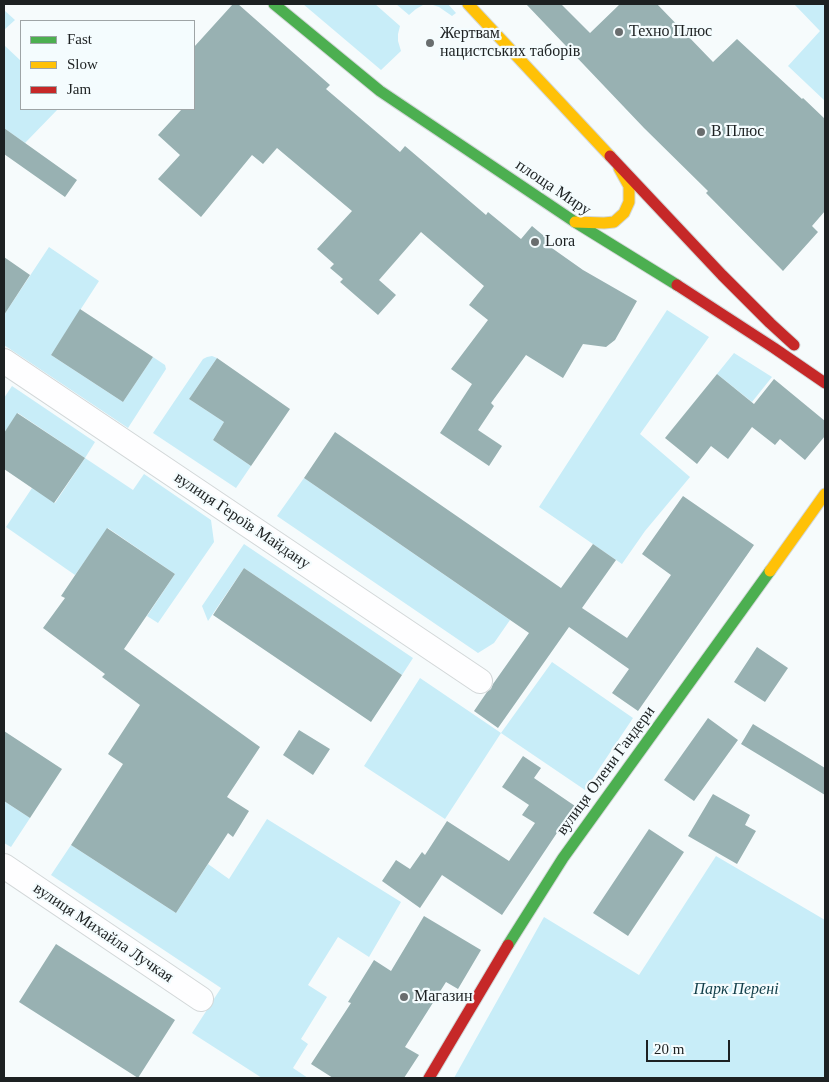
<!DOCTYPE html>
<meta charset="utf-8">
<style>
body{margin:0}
#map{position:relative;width:829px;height:1082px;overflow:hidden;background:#f6fbfc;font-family:"Times New Roman",serif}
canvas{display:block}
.frame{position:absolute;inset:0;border:5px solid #1d2122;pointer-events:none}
.legend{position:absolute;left:20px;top:20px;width:175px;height:90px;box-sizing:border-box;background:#f4fcfe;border:1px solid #9ea4a6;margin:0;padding:6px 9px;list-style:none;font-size:15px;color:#1d2122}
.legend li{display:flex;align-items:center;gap:10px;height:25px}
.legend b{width:25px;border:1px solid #9ea4a6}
.scale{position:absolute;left:646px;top:1040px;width:84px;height:22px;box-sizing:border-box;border:2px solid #1d2122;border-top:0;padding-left:6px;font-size:15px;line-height:18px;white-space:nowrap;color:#1d2122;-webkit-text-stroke:4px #f4fcfe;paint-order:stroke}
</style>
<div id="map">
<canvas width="829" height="1082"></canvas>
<div class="frame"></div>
<ul class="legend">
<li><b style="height:6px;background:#4caf50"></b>Fast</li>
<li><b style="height:6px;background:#ffc107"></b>Slow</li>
<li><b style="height:6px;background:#c62828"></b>Jam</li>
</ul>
<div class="scale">20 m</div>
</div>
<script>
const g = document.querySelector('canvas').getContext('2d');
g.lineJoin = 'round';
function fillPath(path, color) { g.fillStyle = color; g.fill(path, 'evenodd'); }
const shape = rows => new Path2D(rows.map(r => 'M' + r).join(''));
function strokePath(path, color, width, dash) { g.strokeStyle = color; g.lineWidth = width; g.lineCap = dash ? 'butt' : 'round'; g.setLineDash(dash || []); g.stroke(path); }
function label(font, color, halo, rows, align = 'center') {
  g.font = font + ' "Times New Roman",serif'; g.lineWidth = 4.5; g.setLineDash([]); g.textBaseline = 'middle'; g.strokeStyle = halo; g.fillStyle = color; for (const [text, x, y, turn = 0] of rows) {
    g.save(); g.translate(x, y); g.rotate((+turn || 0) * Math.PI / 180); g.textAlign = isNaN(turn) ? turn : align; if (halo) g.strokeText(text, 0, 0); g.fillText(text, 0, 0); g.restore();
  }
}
fillPath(shape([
 [303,4,375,4,400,26,398,34,398,41,401,51,381,70],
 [396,4,448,4,456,13,452,16,439,7,433,5,423,5,416,9,409,15],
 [794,4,825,4,825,101,788,66,820,31],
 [4,10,15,20,4,30],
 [4,45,21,61,21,109,58,109,25,143,4,128],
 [49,247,99,281,51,355,123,402,153,357,165,365,166,369,128,428,4,345,4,315],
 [667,310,709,337,640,434,690,477,645,531,622,564,539,507],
 [734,353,772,377,752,402,717,374],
 [212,356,217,358,189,399,224,422,213,440,251,466,236,488,153,433,203,359,207,357],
 [12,386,95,442,85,458,133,490,144,474,211,520,214,542,158,623,147,616,175,574,108,528,75,575,6,527,32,488,55,503,85,458,18,413,4,433,4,398],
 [304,478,510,620,494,643,478,653,277,516],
 [244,544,413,658,402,675,244,568,208,621,202,606],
 [552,662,633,718,585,790,501,733,445,819,364,766,420,678,501,733],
 [4,801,30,818,11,847,4,843],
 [267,819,401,902,369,957,338,937,308,985,327,997,301,1039,308,1044,293,1068,308,1078,262,1078,192,1033,221,988,51,875,71,845,176,913,208,864,229,879],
 [716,856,825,920,825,1078,454,1078,544,917,639,975]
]), '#c8edf8');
fillPath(shape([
 [233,4,238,4,330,85,326,89,400,152,405,146,486,215,488,212,521,239,532,226,550,241,549,246,583,270,637,301,615,340,606,347,583,344,563,378,526,355,491,403,494,406,478,430,502,446,489,466,440,433,472,384,451,369,488,320,469,305,484,286,421,232,379,280,396,295,378,315,340,282,343,279,330,268,334,264,317,249,352,211,277,148,263,164,252,155,201,217,158,179,180,155,158,135,182,109,194,109,194,47],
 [526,4,561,4,590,33,620,4,657,4,713,62,737,39,802,99,803,98,825,119,825,211,812,226,818,232,783,271,706,193,708,191,644,128],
 [4,128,77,180,65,197,4,154],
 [4,257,30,275,4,315],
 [80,309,153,357,123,402,51,355],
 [217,358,290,409,251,466,213,440,224,422,189,399],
 [717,374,754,404,774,379,825,421,825,436,805,460,780,439,775,445,752,427,728,459,711,446,697,464,665,438],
 [17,413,85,458,54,503,4,469,4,433],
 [335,432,561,588,593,544,616,560,582,608,627,638,671,575,642,554,683,496,754,545,638,711,612,693,629,669,569,627,498,728,474,711,487,692,491,689,493,684,529,633,304,478],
 [107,528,175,574,124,649,260,747,227,797,249,811,233,837,228,833,176,913,71,845,123,764,108,754,140,705,102,677,105,674,43,628,65,598,61,596],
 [244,568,402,675,371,722,213,615],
 [757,647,788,668,765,702,734,682],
 [708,718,738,740,694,801,664,780],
 [753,724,825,768,825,795,741,744],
 [299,730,330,749,313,775,283,755],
 [4,731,62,769,30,818,4,801],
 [523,756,541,768,534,778,575,806,502,915,442,875,420,908,382,881,396,860,410,869,422,852,425,855,447,821,509,861,535,823,522,815,529,805,502,787],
 [713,794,750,815,745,825,756,831,737,864,688,836],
 [649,829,684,852,628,936,593,913],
 [424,916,481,950,458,989,446,982,405,1047,419,1055,404,1078,333,1078,311,1064,351,1003,348,1002,374,960,391,971],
 [56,944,175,1020,138,1078,19,1002]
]), '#98b1b2');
const street = shape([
 [4,361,480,681],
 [4,866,201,999]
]);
const fast = shape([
 [274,4,380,91,575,222,677,285],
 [508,945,563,858,770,571]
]);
const slow = shape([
 [468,4,610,156],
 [575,222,604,223,614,222,624,213,629,202,629,186,619,168],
 [770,571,825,494]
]);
const jam = shape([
 [610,156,722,275,770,323,794,345],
 [677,285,774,348,825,383],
 [429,1078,508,945]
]);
strokePath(street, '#d2d7d8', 26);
strokePath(fast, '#d2d7d8', 13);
strokePath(slow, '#d2d7d8', 13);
strokePath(jam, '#d2d7d8', 13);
strokePath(street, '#fefeff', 24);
strokePath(fast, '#4caf50', 11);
strokePath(slow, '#ffc107', 11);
strokePath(jam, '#c62828', 11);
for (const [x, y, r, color] of [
 [619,32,5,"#696d6e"],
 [430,43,5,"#696d6e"],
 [701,132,5,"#696d6e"],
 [535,242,5,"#696d6e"],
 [404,997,5,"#696d6e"]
]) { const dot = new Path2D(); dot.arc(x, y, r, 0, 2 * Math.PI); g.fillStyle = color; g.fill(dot); strokePath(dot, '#f4fcfe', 2); }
label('16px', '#1d2122', '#f4fcfe', [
 ["Техно Плюс",629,32],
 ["Жертвам",440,34],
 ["нацистських таборів",440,52],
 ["В Плюс",711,132],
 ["Lora",545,242],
 ["Магазин",414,997]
], 'left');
label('16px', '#1d2122', '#f4fcfe', [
 ["площа Миру",553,188,34],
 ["вулиця Героїв Майдану",242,521,34],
 ["вулиця Олени Гандери",606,771,-54],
 ["вулиця Михайла Лучкая",103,933,34]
]);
label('italic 16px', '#113e49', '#f4fcfe', [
 ["Парк Перені",736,990]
]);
</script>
